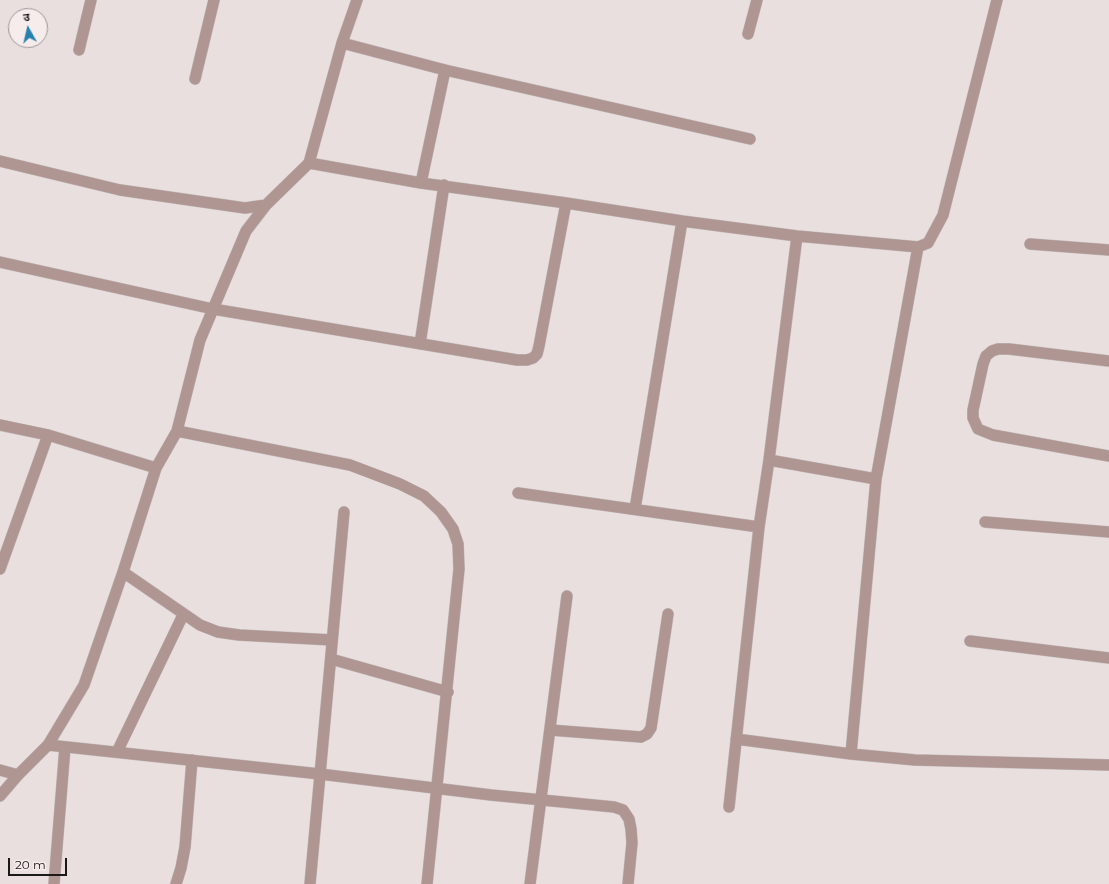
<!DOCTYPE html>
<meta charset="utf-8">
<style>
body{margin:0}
#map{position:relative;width:1109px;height:884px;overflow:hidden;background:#e8dfde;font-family:Montserrat,"Noto Sans Devanagari",sans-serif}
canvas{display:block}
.north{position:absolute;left:8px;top:8px;width:40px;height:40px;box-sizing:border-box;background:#f5eceb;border:1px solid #9e9797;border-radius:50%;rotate:352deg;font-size:11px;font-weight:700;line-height:16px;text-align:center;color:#1b1818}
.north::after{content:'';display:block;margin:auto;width:14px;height:18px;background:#2681af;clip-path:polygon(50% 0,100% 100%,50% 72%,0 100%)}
.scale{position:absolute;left:8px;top:858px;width:59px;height:18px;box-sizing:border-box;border:2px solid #1b1818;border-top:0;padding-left:5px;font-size:12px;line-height:14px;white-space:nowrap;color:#1b1818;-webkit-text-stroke:3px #f5eceb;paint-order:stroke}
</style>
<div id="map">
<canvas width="1109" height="884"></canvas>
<div class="north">उ</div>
<div class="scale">20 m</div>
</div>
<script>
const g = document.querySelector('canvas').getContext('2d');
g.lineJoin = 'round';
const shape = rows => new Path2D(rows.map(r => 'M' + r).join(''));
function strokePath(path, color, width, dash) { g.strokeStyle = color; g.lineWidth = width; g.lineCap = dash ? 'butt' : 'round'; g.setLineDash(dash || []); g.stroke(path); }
const service = shape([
 [0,262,213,309]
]);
const minor = shape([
 [748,34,757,0],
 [342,43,445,70,750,139],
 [79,50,91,0],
 [195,79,214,0],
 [0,161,120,190,245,208,266,205],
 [309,163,421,183,566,203,682,221,635,509],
 [421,183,445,70],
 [682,221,797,236,918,247,928,243,943,215,997,0],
 [1030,244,1109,250],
 [213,309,517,360,527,360,533,358,537,354,539,346,566,203],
 [420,344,444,185],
 [1109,361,1009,349,998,349,992,351,986,356,983,364,973,410,973,418,978,429,993,435,1109,456],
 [0,425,48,435,156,468],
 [177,431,350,465,400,484,424,496,441,512,453,529,458,544,459,569,427,884],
 [769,460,876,479,851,754],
 [876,479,918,247],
 [518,493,759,527],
 [985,522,1109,532],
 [0,569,48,435],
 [123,572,200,625,218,632,239,635,332,640],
 [970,641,1109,658],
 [331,659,448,692],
 [550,730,641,737,647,734,651,728,668,614],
 [736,739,851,754,915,760,1109,765],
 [48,745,320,774,491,795,614,807,623,810,629,819,631,829,632,843,628,884],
 [117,752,183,615],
 [0,770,18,775],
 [0,796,18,775,48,745,84,685,123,572,156,468,177,431,200,340,246,231,266,205,309,163,342,43,357,0],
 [729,807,759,527,769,460,797,236],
 [54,884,65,747],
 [176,884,181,868,185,847,192,760],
 [310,884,344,512],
 [530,884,567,596]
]);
strokePath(service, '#c3bbba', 12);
strokePath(minor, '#c3bbba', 12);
strokePath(service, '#af9693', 11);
strokePath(minor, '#af9693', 11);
</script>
